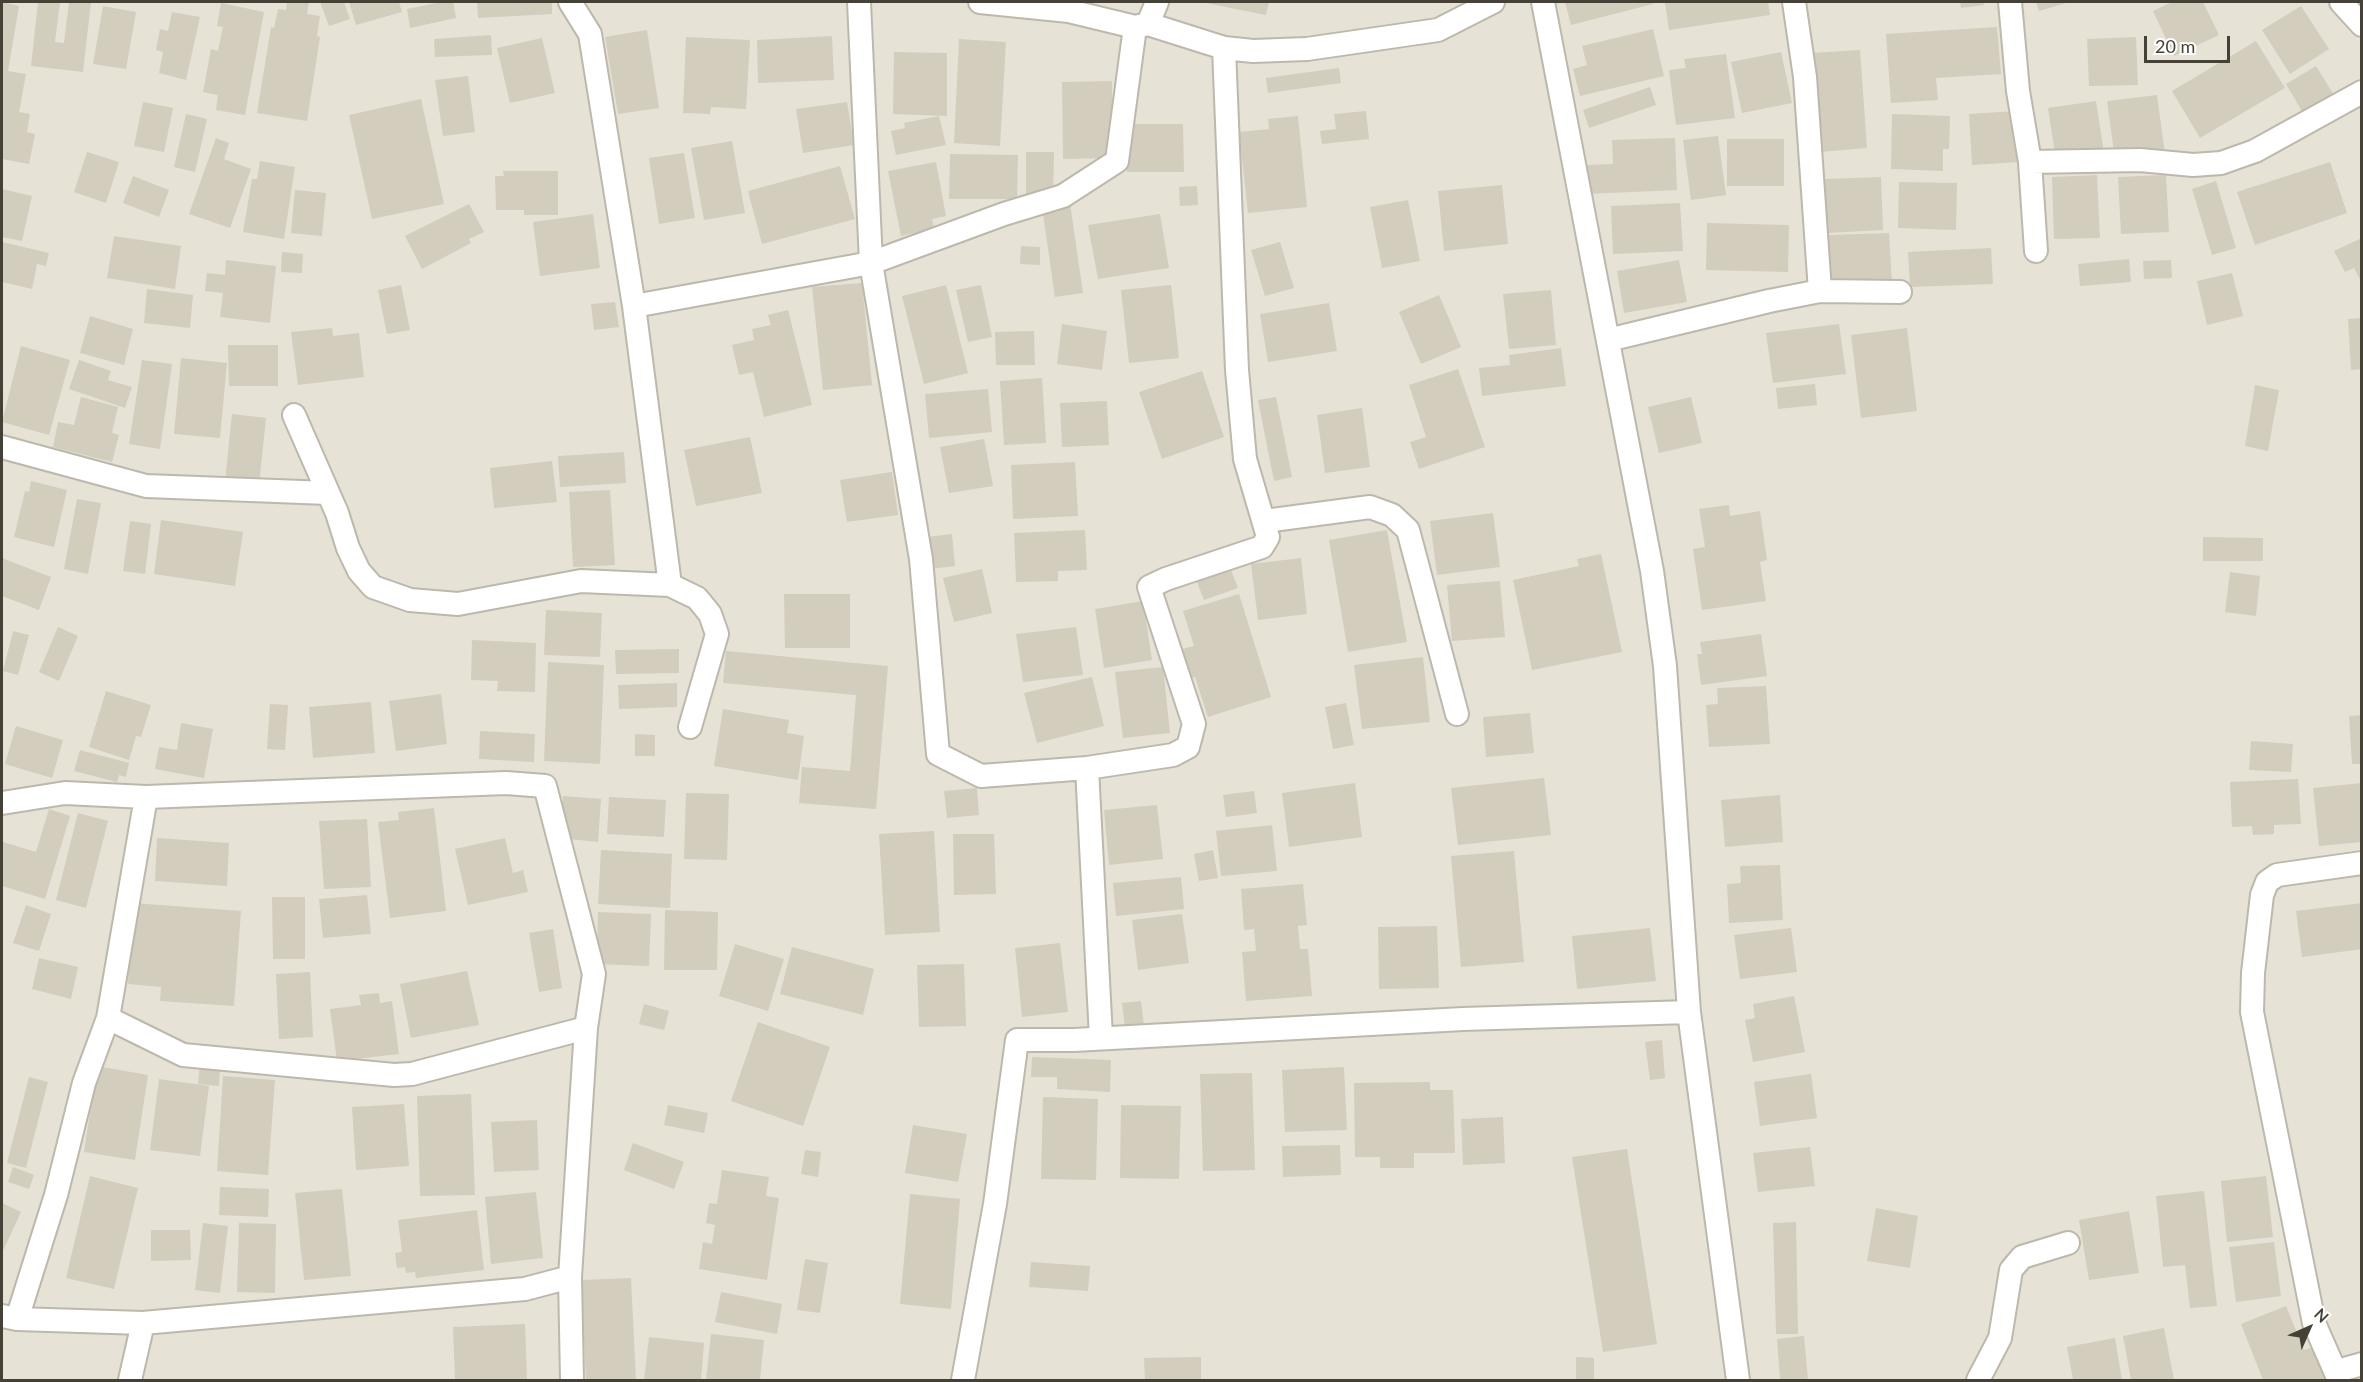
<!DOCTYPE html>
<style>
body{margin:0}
#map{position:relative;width:2363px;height:1382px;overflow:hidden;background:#f3f0e8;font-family:Lato,sans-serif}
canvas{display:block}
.frame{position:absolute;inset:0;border:3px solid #454137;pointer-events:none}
.north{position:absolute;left:2279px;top:1298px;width:60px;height:60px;-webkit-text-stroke:4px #fff;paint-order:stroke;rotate:45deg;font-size:16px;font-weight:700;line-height:24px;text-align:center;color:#454137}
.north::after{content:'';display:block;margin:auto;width:21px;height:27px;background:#454137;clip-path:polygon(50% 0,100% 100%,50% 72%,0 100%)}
.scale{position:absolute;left:2144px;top:36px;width:86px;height:27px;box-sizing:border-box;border:3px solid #454137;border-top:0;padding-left:8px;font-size:18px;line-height:21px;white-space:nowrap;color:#454137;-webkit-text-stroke:4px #fff;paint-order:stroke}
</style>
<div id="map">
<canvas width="2363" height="1382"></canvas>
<div class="frame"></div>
<div class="north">N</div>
<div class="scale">20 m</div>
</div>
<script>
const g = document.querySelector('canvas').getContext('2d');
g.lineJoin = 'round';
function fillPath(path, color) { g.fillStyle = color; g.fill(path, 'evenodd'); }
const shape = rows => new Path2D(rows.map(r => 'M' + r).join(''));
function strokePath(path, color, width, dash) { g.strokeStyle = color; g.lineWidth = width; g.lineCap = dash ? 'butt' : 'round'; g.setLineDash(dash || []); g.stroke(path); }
fillPath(shape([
 [2,2,2361,2,2361,1380,2,1380]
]), '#e6e2d6');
fillPath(shape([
 [2,2,19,6,8,71,26,74,19,112,30,114,27,132,35,134,29,164,2,159],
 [38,2,60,2,55,42,64,43,69,2,91,2,83,72,31,66],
 [287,2,309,2,307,14,320,16,317,36,320,37,307,121,257,113,271,27,274,28,278,9,286,10],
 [320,2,344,2,350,19,329,26],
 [349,2,399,2,402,12,356,25],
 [442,2,453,2,456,18,410,28,407,9],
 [477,2,552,2,552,14,478,18],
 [1201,2,1269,2,1266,15],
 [1565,2,1652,2,1653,4,1571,25],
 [1665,2,1768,2,1770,15,1669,30],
 [1960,2,1983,2,1984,5,1961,8],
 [2036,2,2069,2,2039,11],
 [2172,2,2203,2,2219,35,2174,56,2153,11],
 [221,3,264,12,245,115,216,110,218,95,203,92,211,49,218,51,223,27,217,26],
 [103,6,136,12,126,69,93,64],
 [2301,6,2329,49,2290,74,2262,30],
 [172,12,200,17,186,80,159,73,163,52,156,50,160,29,168,31],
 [1997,27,2001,74,1936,78,1938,100,1891,103,1886,34],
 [1653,29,1664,76,1580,96,1573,69,1587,65,1582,46],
 [647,30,659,108,618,114,605,37],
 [491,35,492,55,435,57,434,39],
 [832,36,834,80,758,83,757,40],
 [686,37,750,40,746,109,711,107,710,114,683,113],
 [2136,37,2138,85,2089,86,2087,39],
 [542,38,555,93,510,103,497,48],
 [959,39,1006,42,1000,146,954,143],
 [2256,41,2285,88,2200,138,2172,91],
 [1860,50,1867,148,1820,152,1812,53],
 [894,52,947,53,947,116,893,114],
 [1781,52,1792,103,1742,113,1731,62],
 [1726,54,1735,118,1676,125,1669,70,1686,68,1684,59],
 [2316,66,2334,95,2303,113,2286,84],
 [1339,68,1341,83,1268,93,1266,78],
 [468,76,475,132,443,136,435,80],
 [1112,81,1112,158,1063,159,1062,82],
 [1650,87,1656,105,1589,128,1583,110],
 [2157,95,2165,154,2115,160,2107,101],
 [421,99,444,204,372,219,349,115],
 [2096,101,2104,153,2056,160,2048,108],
 [143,102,173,108,164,152,134,146],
 [847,102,854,145,803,153,796,109],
 [1366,111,1369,139,1322,144,1320,131,1336,129,1334,114],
 [2017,111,2020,162,1972,165,1969,114],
 [186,114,207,119,195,172,174,167],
 [1892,114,1950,116,1949,149,1943,149,1943,171,1891,169],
 [939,116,946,145,896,155,891,131,905,128,904,123],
 [1298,116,1307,207,1248,213,1239,132,1269,129,1268,119],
 [1126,124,1183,124,1184,172,1127,172],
 [1718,136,1726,195,1691,200,1683,140],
 [216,138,229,143,224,159,251,169,230,228,189,214],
 [1675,138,1677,190,1587,194,1585,165,1613,164,1612,140],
 [1727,139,1784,139,1784,186,1727,186],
 [732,141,745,213,704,220,691,148],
 [87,152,119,162,106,203,74,192],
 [1026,152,1054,152,1053,197,1026,197],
 [684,153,695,218,659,224,649,158],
 [950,154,1018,155,1017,199,949,199],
 [260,161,295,167,284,239,243,232,252,179,257,179],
 [936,162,946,216,932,219,934,229,901,236,888,171],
 [2330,162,2347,213,2255,245,2237,192],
 [840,166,855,219,762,244,748,191],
 [503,171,558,171,558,215,524,215,524,210,496,210,495,176,504,176],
 [2097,175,2100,238,2054,239,2052,177],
 [2166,175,2169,232,2121,234,2118,177],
 [133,176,169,190,159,217,123,203],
 [1881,177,1883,230,1827,233,1825,179],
 [2216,181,2236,248,2212,255,2192,189],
 [1899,182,1957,183,1956,230,1898,228],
 [1502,185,1508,244,1444,251,1438,191],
 [1197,186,1198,205,1180,206,1179,187],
 [2,189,32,196,22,241,2,237],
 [295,190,326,193,322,236,291,233],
 [1408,200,1420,261,1382,268,1370,207],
 [1070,203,1083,293,1055,297,1042,207],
 [1680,203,1683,251,1613,254,1611,206],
 [469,204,484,232,469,239,471,243,422,269,405,236],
 [593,214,600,268,540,276,533,222],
 [1160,214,1169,268,1098,279,1088,225],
 [1707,223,1789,225,1788,272,1706,270],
 [1889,233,1892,285,1831,287,1829,235],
 [114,236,181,246,175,289,107,278],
 [2362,238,2362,283,2354,268,2345,272,2334,251],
 [2,242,49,253,46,266,37,264,32,289,2,282],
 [1280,242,1294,288,1265,296,1251,250],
 [1021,246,1040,247,1040,265,1020,264],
 [1991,248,1993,284,1910,287,1908,252],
 [282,252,303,254,302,273,281,272],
 [2129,259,2131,282,2080,286,2078,264],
 [226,260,276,266,270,323,220,317,223,293,205,291,207,273,225,275],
 [1679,260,1687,302,1624,313,1617,271],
 [2171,260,2172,278,2144,279,2143,261],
 [2232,273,2243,316,2207,325,2197,281],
 [862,283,872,385,823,390,812,287],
 [401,285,410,330,387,334,378,290],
 [946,285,968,373,924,384,902,296],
 [981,285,992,337,968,342,956,290],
 [1171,285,1179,358,1129,363,1121,290],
 [147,289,193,295,190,328,144,323],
 [1551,290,1556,345,1509,349,1503,294],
 [1439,295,1461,347,1421,364,1399,312],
 [615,302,619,327,594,330,591,304],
 [1329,303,1337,351,1268,362,1260,314],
 [788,310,812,405,764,417,753,372,739,375,732,345,754,340,752,329,771,325,768,315],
 [90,316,133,329,124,365,80,353],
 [2362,318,2362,369,2351,370,2348,319],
 [1062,324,1107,331,1102,370,1057,364],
 [1839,324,1846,374,1773,383,1766,333],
 [332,328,333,336,359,333,364,377,298,385,291,332],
 [1907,328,1917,411,1861,418,1851,335],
 [1034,331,1035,365,996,365,995,332],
 [228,345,278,345,278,386,229,386],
 [21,346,70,360,49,435,2,422],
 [1561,348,1566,386,1482,396,1479,368,1510,365,1509,355],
 [181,358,227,363,220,438,174,434],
 [79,360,111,371,108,380,132,387,125,408,69,389],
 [142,360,172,364,160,449,129,444],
 [1458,369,1485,447,1419,469,1410,442,1426,437,1409,385],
 [1202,371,1224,437,1162,459,1139,392],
 [1042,378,1046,443,1004,445,1000,381],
 [1815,384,1817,405,1778,409,1776,388],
 [2255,385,2279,390,2268,451,2245,446],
 [988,389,992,432,929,438,925,394],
 [81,397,118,407,112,433,119,435,112,462,53,447,58,422,74,425],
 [1276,397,1292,477,1274,481,1258,400],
 [1691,397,1702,443,1659,453,1648,407],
 [1107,401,1109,445,1062,447,1060,403],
 [1362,408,1370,467,1325,473,1317,415],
 [232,414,266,418,259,485,225,481],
 [750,437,762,493,696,506,684,450],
 [984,439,993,486,949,493,940,447],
 [624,452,626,483,560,487,558,456],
 [552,461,557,502,494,508,490,468],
 [1075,462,1078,516,1013,519,1011,465],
 [892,472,898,515,847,522,840,480],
 [31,481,67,490,54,547,14,537,25,491,29,492],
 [610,490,615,565,573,567,569,492],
 [77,499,101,503,88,574,64,569],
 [1729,505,1730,516,1760,511,1767,560,1760,562,1766,601,1702,610,1693,549,1705,547,1699,509],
 [1493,513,1500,567,1437,575,1430,521],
 [161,520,243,532,235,586,154,574],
 [130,521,151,524,145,574,123,571],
 [1085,530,1087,570,1058,571,1058,581,1016,582,1014,533],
 [1387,530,1407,642,1348,652,1329,540],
 [952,534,955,566,930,569,927,537],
 [2203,537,2263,538,2263,561,2203,561],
 [1601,554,1622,652,1532,670,1513,580,1579,566,1577,559],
 [2,558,51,577,39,610,2,596],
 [1301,558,1307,614,1258,620,1251,564],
 [982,569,992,613,954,622,943,578],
 [1231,570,1238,588,1204,600,1197,582],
 [2230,572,2260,576,2256,616,2225,612],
 [1500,581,1505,637,1452,641,1447,585],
 [784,594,850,594,850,648,785,648],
 [1239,594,1271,697,1208,717,1195,677,1187,679,1178,650,1194,646,1183,611],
 [1143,601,1152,660,1104,668,1095,609],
 [546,610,602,613,600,657,544,655],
 [58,627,78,636,59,681,39,672],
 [1076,627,1083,675,1023,682,1016,634],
 [13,631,29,635,18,675,3,671],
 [1761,634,1767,676,1701,685,1697,654,1702,654,1700,642],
 [472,640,536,643,535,692,497,691,498,681,471,680],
 [679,649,679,673,616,674,615,650],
 [726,651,888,666,876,809,799,803,802,767,850,771,856,695,723,683],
 [1423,657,1430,722,1362,729,1354,665],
 [548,662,604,665,600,764,544,761],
 [1163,667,1170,733,1123,738,1115,672],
 [1092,677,1104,726,1037,743,1024,693],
 [677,683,677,707,619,709,618,685],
 [1766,686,1770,744,1709,747,1706,705,1718,704,1717,688],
 [106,691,151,705,141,737,136,736,129,760,89,747],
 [441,694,447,744,396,751,389,701],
 [371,702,375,753,313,758,309,707],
 [1346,703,1354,745,1333,749,1325,707],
 [270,704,288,705,285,750,267,749],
 [723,709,789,720,787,733,804,736,798,780,714,766],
 [1530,713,1534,753,1486,757,1483,717],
 [2362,715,2362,764,2352,764,2349,716],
 [181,723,213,729,204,778,155,769,159,747,177,750],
 [16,726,63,740,52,778,5,764],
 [480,731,535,734,534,762,479,759],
 [635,734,655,735,655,756,635,756],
 [2251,741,2293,744,2291,772,2249,770],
 [80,750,129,763,126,777,119,775,117,782,74,771],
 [1544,778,1551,835,1458,845,1451,788],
 [2298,779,2301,824,2274,825,2274,834,2253,835,2252,826,2232,827,2230,782],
 [1355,783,1362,837,1289,847,1282,793],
 [2362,783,2362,842,2319,846,2313,788],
 [977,788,979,815,947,818,944,791],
 [1254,791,1257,813,1226,817,1223,795],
 [686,793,729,794,727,860,684,859],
 [1780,795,1783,842,1725,847,1721,800],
 [563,796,601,799,598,842,560,838],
 [609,797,666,800,664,837,607,834],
 [1157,805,1163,859,1109,865,1104,810],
 [434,808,446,911,390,918,378,822,399,820,398,812],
 [49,809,70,816,45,899,2,886,3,842,36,852],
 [78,813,108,821,86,908,56,900],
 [367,819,371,887,324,889,319,821],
 [1272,825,1277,871,1221,876,1216,831],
 [934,831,940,932,885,935,879,834],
 [953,834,994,834,996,894,954,895],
 [157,838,229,843,227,886,155,881],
 [505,838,513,873,523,870,528,892,468,905,455,849],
 [601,850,672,854,670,908,598,904],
 [1213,850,1218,878,1199,881,1194,854],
 [1514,851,1524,962,1461,967,1451,856],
 [1780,865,1783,920,1729,923,1727,884,1741,883,1740,866],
 [1181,877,1184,909,1116,916,1113,883],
 [1303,884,1307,925,1298,926,1300,949,1308,949,1312,996,1246,1001,1242,952,1256,951,1254,929,1244,930,1241,889],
 [367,895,371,934,323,938,319,899],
 [272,897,305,897,305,959,273,959],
 [133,903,241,911,234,1006,160,1001,161,987,128,984],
 [2362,903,2362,949,2302,957,2296,911],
 [26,905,51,914,39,951,13,943],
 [665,910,718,912,717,970,664,970],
 [598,912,651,914,649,966,597,964],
 [1182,914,1189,963,1138,970,1132,920],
 [1437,926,1439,988,1379,989,1378,927],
 [1650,928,1656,981,1577,989,1572,936],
 [1791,928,1797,972,1740,979,1734,935],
 [553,929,562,988,539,992,529,933],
 [1060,943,1068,1012,1022,1017,1015,948],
 [735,944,784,959,768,1011,719,996],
 [792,947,874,969,863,1015,780,994],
 [39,958,78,967,71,999,32,989],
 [964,964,966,1026,919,1027,917,965],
 [467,971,479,1025,411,1038,400,984],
 [310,972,313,1037,279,1039,276,974],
 [379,993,380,1003,392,1001,399,1054,337,1061,330,1009,361,1005,359,995],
 [1794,996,1805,1052,1753,1062,1745,1020,1755,1018,1753,1004],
 [1141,1001,1144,1026,1125,1028,1122,1003],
 [644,1004,669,1011,664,1030,639,1024],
 [758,1022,830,1047,803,1126,731,1101],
 [1662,1040,1665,1078,1650,1080,1645,1042],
 [1032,1057,1111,1060,1110,1092,1057,1089,1057,1077,1031,1077],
 [200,1064,220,1066,219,1086,198,1084],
 [97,1066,148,1075,135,1160,84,1152],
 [1344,1067,1347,1130,1285,1132,1282,1070],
 [1252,1073,1255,1170,1203,1171,1200,1074],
 [1811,1074,1817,1118,1760,1126,1754,1082],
 [223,1076,275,1080,268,1175,217,1171],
 [29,1077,48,1082,26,1168,7,1163],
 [159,1079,209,1086,200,1156,150,1150],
 [1430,1082,1430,1090,1453,1090,1455,1153,1414,1153,1414,1168,1380,1168,1380,1157,1355,1157,1354,1083],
 [471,1094,475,1195,420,1196,417,1096],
 [1043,1097,1098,1099,1096,1180,1041,1179],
 [404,1104,409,1166,356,1170,352,1107],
 [668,1105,708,1113,704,1133,664,1125],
 [1121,1105,1181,1106,1179,1179,1120,1178],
 [1503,1117,1505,1163,1463,1165,1461,1119],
 [537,1120,539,1170,494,1172,491,1122],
 [913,1125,967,1134,958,1182,905,1173],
 [633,1143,684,1162,674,1189,624,1170],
 [1340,1145,1341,1175,1283,1177,1282,1146],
 [1810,1147,1815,1186,1758,1192,1753,1153],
 [1627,1149,1657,1344,1603,1352,1572,1157],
 [805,1150,821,1152,818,1177,801,1174],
 [13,1167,34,1175,29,1189,8,1182],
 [722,1170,769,1177,766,1196,779,1198,767,1280,699,1269,703,1242,712,1244,715,1225,706,1223,709,1203,717,1204],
 [90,1176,138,1188,114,1289,66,1278],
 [2266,1176,2273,1237,2227,1242,2221,1181],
 [220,1187,269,1189,268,1217,219,1215],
 [342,1189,351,1276,304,1280,295,1193],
 [2204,1191,2217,1306,2190,1308,2185,1265,2163,1267,2156,1196],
 [536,1192,543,1258,491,1264,485,1197],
 [910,1194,960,1199,951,1309,900,1304],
 [2,1203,21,1212,2,1253],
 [1876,1208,1918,1216,1910,1268,1867,1261],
 [477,1210,484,1270,416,1278,415,1272,406,1273,405,1267,397,1268,395,1253,402,1252,398,1220],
 [2129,1211,2139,1273,2089,1280,2079,1220],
 [1796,1222,1798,1334,1776,1334,1773,1223],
 [203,1223,228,1226,220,1293,195,1290],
 [239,1223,276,1224,275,1293,237,1292],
 [151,1230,190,1230,191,1260,151,1261],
 [2274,1242,2281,1296,2236,1302,2229,1247],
 [805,1259,828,1263,820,1313,797,1310],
 [1031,1262,1090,1266,1088,1291,1029,1287],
 [631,1278,636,1380,586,1380,581,1280],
 [721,1292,782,1304,777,1334,715,1322],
 [2286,1306,2304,1350,2319,1345,2333,1380,2263,1380,2241,1324],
 [525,1324,527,1380,455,1380,453,1327],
 [2164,1328,2174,1380,2131,1380,2123,1336],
 [711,1334,764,1340,760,1380,706,1380],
 [1804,1336,1808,1380,1780,1380,1777,1339],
 [649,1337,704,1343,701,1380,644,1380],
 [2115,1338,2122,1380,2073,1380,2067,1347],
 [1201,1357,1201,1380,1145,1380,1144,1358],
 [1576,1357,1594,1358,1594,1380,1576,1380]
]), '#d3cdbe');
const minor = shape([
 [570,2,590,34,634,306,670,585],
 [859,2,871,263,921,559,938,754,981,776,1087,768,1173,755,1188,747,1194,724,1149,587,1166,579,1262,547,1268,537,1245,459,1237,370,1224,48],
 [980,2,1069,11,1135,27,1148,24,1224,48,1253,51,1307,49,1438,30,1493,2],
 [1543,2,1652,571,1665,666,1689,1012,1738,1380],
 [1794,2,1805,77,1820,291],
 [2010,2,2018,91,2030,162,2036,251],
 [2341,2,2362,25],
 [1148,24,1157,2],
 [2030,162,2140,160,2193,165,2221,163,2255,151,2362,92],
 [634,306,871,263,1004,214,1063,196,1117,161,1135,27],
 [1608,340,1769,301,1820,291,1900,292],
 [294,415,337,513,348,548,359,571,373,587,410,600,458,604,581,581,670,585,697,598,710,614,717,634,690,727],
 [2,447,146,486,328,493],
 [1265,521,1370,507,1392,515,1408,530,1457,714],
 [1087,768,1101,1038],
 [2,803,65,793,146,797,506,783,545,786,594,974,586,1028,570,1277,572,1380],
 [108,1018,183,1055,394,1075,412,1074,586,1028],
 [2,1316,17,1319,143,1323,525,1289,570,1277],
 [17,1319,56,1195,84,1083,108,1018,146,797],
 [2337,1371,2362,1364],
 [130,1380,143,1323],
 [963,1380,995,1204,1017,1040,1074,1040,1463,1019,1689,1012],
 [1978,1380,2000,1338,2011,1270,2022,1257,2068,1243],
 [2339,1380,2314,1323,2252,1012,2253,973,2262,895,2267,882,2277,875,2362,863]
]);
strokePath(minor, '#bdb8ab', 26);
strokePath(minor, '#fff', 22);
</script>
